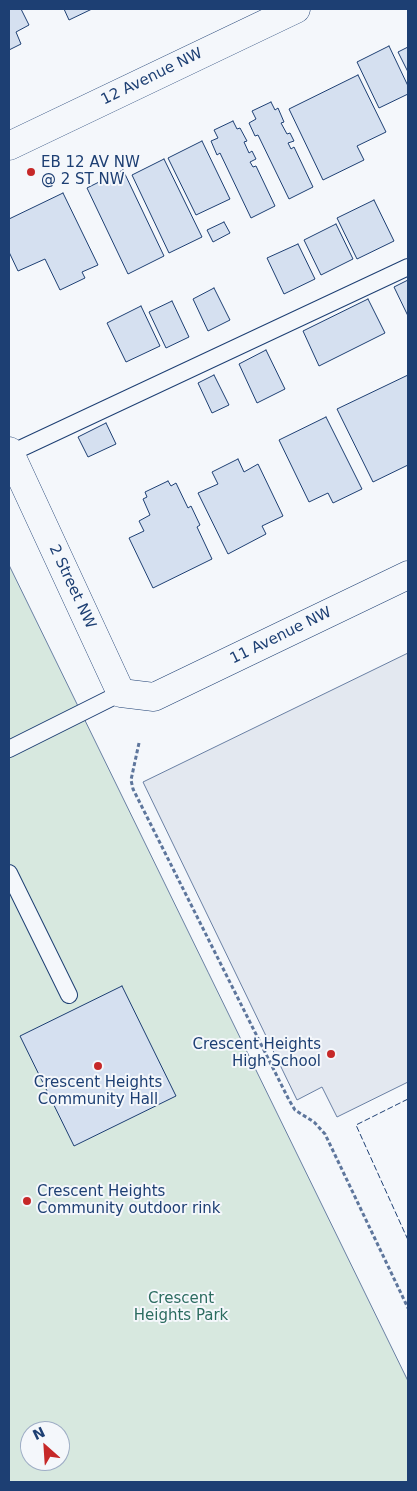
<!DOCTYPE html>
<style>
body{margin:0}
#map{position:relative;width:417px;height:1491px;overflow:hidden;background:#f4f7fb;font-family:"DejaVu Sans",sans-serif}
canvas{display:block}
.frame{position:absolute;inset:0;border:10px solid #1d3f73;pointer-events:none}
.north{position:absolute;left:20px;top:1421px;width:50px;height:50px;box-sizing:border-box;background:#f4f7fb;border:1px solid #9eadc5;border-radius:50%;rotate:334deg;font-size:14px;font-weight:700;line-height:20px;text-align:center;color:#1d3f73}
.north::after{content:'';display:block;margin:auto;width:18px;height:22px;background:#c62828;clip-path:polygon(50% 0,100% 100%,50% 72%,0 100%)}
</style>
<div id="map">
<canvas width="417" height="1491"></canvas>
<div class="frame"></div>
<div class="north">N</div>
</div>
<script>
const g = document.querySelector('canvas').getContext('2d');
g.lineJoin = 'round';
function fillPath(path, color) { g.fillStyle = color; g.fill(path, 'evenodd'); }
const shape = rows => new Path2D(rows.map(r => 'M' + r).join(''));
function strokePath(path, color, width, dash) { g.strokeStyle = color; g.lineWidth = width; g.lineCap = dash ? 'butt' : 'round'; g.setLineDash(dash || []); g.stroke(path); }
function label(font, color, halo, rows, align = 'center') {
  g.font = font + ' "DejaVu Sans",sans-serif'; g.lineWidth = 4; g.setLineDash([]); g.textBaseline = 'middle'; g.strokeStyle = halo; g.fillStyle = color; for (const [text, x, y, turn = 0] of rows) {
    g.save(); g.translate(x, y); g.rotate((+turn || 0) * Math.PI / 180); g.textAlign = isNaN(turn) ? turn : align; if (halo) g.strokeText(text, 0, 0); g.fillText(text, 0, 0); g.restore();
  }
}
const green = shape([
 [9,565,408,1381,408,1482,9,1482,9,565],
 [30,1431,60,1431,60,1461,30,1461,30,1431]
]);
fillPath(green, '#d7e8df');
strokePath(green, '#687fa3', 1);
const parking = shape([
 [408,653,408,1082,337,1117,322,1087,297,1100,143,782,408,653]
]);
fillPath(parking, '#e3e8f0');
strokePath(parking, '#687fa3', 1);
const building = shape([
 [9,9,21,9,29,25,16,32,21,44,9,50,9,9],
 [64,9,92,9,69,20,64,9],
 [389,46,408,86,408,94,379,108,357,62,389,46],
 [408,47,408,72,398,52,408,47],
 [358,75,386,132,357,146,364,160,323,180,289,109,358,75],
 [271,102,275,110,278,108,284,122,281,123,287,134,290,133,294,141,288,143,291,149,294,147,313,187,289,199,258,135,255,136,249,123,256,119,252,111,271,102],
 [233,121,237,129,240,128,247,141,244,142,249,153,252,151,256,159,250,162,253,167,256,166,275,206,251,218,220,153,217,155,211,141,218,138,214,130,233,121],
 [202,141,230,199,196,215,168,158,202,141],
 [164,159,202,237,169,253,132,175,164,159],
 [123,170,164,256,128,274,87,188,123,170],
 [63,193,98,265,82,272,85,278,60,290,45,259,18,271,9,252,9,219,63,193],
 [374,200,394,241,357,259,337,218,374,200],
 [224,222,230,233,213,242,207,230,224,222],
 [336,224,353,259,321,275,304,240,336,224],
 [298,244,315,279,284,294,267,258,298,244],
 [408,280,408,316,394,287,408,280],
 [214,288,230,320,208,331,193,299,214,288],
 [368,299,385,333,319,366,303,331,368,299],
 [172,301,189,337,166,348,149,312,172,301],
 [141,306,160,346,126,362,107,323,141,306],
 [266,350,285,389,257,403,239,364,266,350],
 [214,375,229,405,212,413,198,383,214,375],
 [408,375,408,465,373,482,337,409,408,375],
 [326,417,362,489,333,503,328,493,309,502,279,440,326,417],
 [106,423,116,444,88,457,78,437,106,423],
 [238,459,244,472,258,464,283,516,262,526,266,534,228,554,198,493,218,484,212,472,238,459],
 [168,481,171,486,176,483,188,508,191,506,200,525,197,527,212,559,153,588,129,538,144,531,139,521,150,515,143,499,147,497,145,492,168,481],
 [122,986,176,1096,74,1146,20,1036,122,986]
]);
fillPath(building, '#d5e0f0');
strokePath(building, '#1d3f73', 1);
const service = shape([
 [9,454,408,267],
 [9,749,121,693],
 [9,873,69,995]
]);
const minor = shape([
 [9,451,121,693,154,697,408,575]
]);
const tertiary = shape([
 [9,146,296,9]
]);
strokePath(service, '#1d3f73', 18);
strokePath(minor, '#1d3f73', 29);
strokePath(tertiary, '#1d3f73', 29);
strokePath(shape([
 [139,743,131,780,133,789,289,1100,295,1110,314,1122,325,1134,408,1308]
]), '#5e769c', 3, [4, 2.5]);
strokePath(service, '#f4f7fb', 16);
strokePath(minor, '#f4f7fb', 28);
strokePath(tertiary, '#f4f7fb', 28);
strokePath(shape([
 [408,1099,356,1125,408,1240]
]), '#1d3f73', 1, [6, 2.5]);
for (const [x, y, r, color] of [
 [31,172,5,"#c62828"],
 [331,1054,5,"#c62828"],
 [98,1066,5,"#c62828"],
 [27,1201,5,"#c62828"]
]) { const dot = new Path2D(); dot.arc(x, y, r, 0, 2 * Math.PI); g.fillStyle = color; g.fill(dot); strokePath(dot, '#f4f7fb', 2); }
label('15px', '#1d3f73', '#f4f7fb', [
 ["12 Avenue NW",152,77,-26],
 ["2 Street NW",72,587,65],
 ["11 Avenue NW",281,636,-26]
]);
label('15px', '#1d3f73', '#f4f7fb', [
 ["EB 12 AV NW",41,163],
 ["@ 2 ST NW",41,180],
 ["Crescent Heights",321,1045,"right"],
 ["High School",321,1062,"right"],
 ["Crescent Heights",98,1083,"center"],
 ["Community Hall",98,1100,"center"],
 ["Crescent Heights",37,1192],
 ["Community outdoor rink",37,1209]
], 'left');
label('15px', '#2c6c60', '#f4f7fb', [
 ["Crescent",181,1299],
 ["Heights Park",181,1316]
]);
</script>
